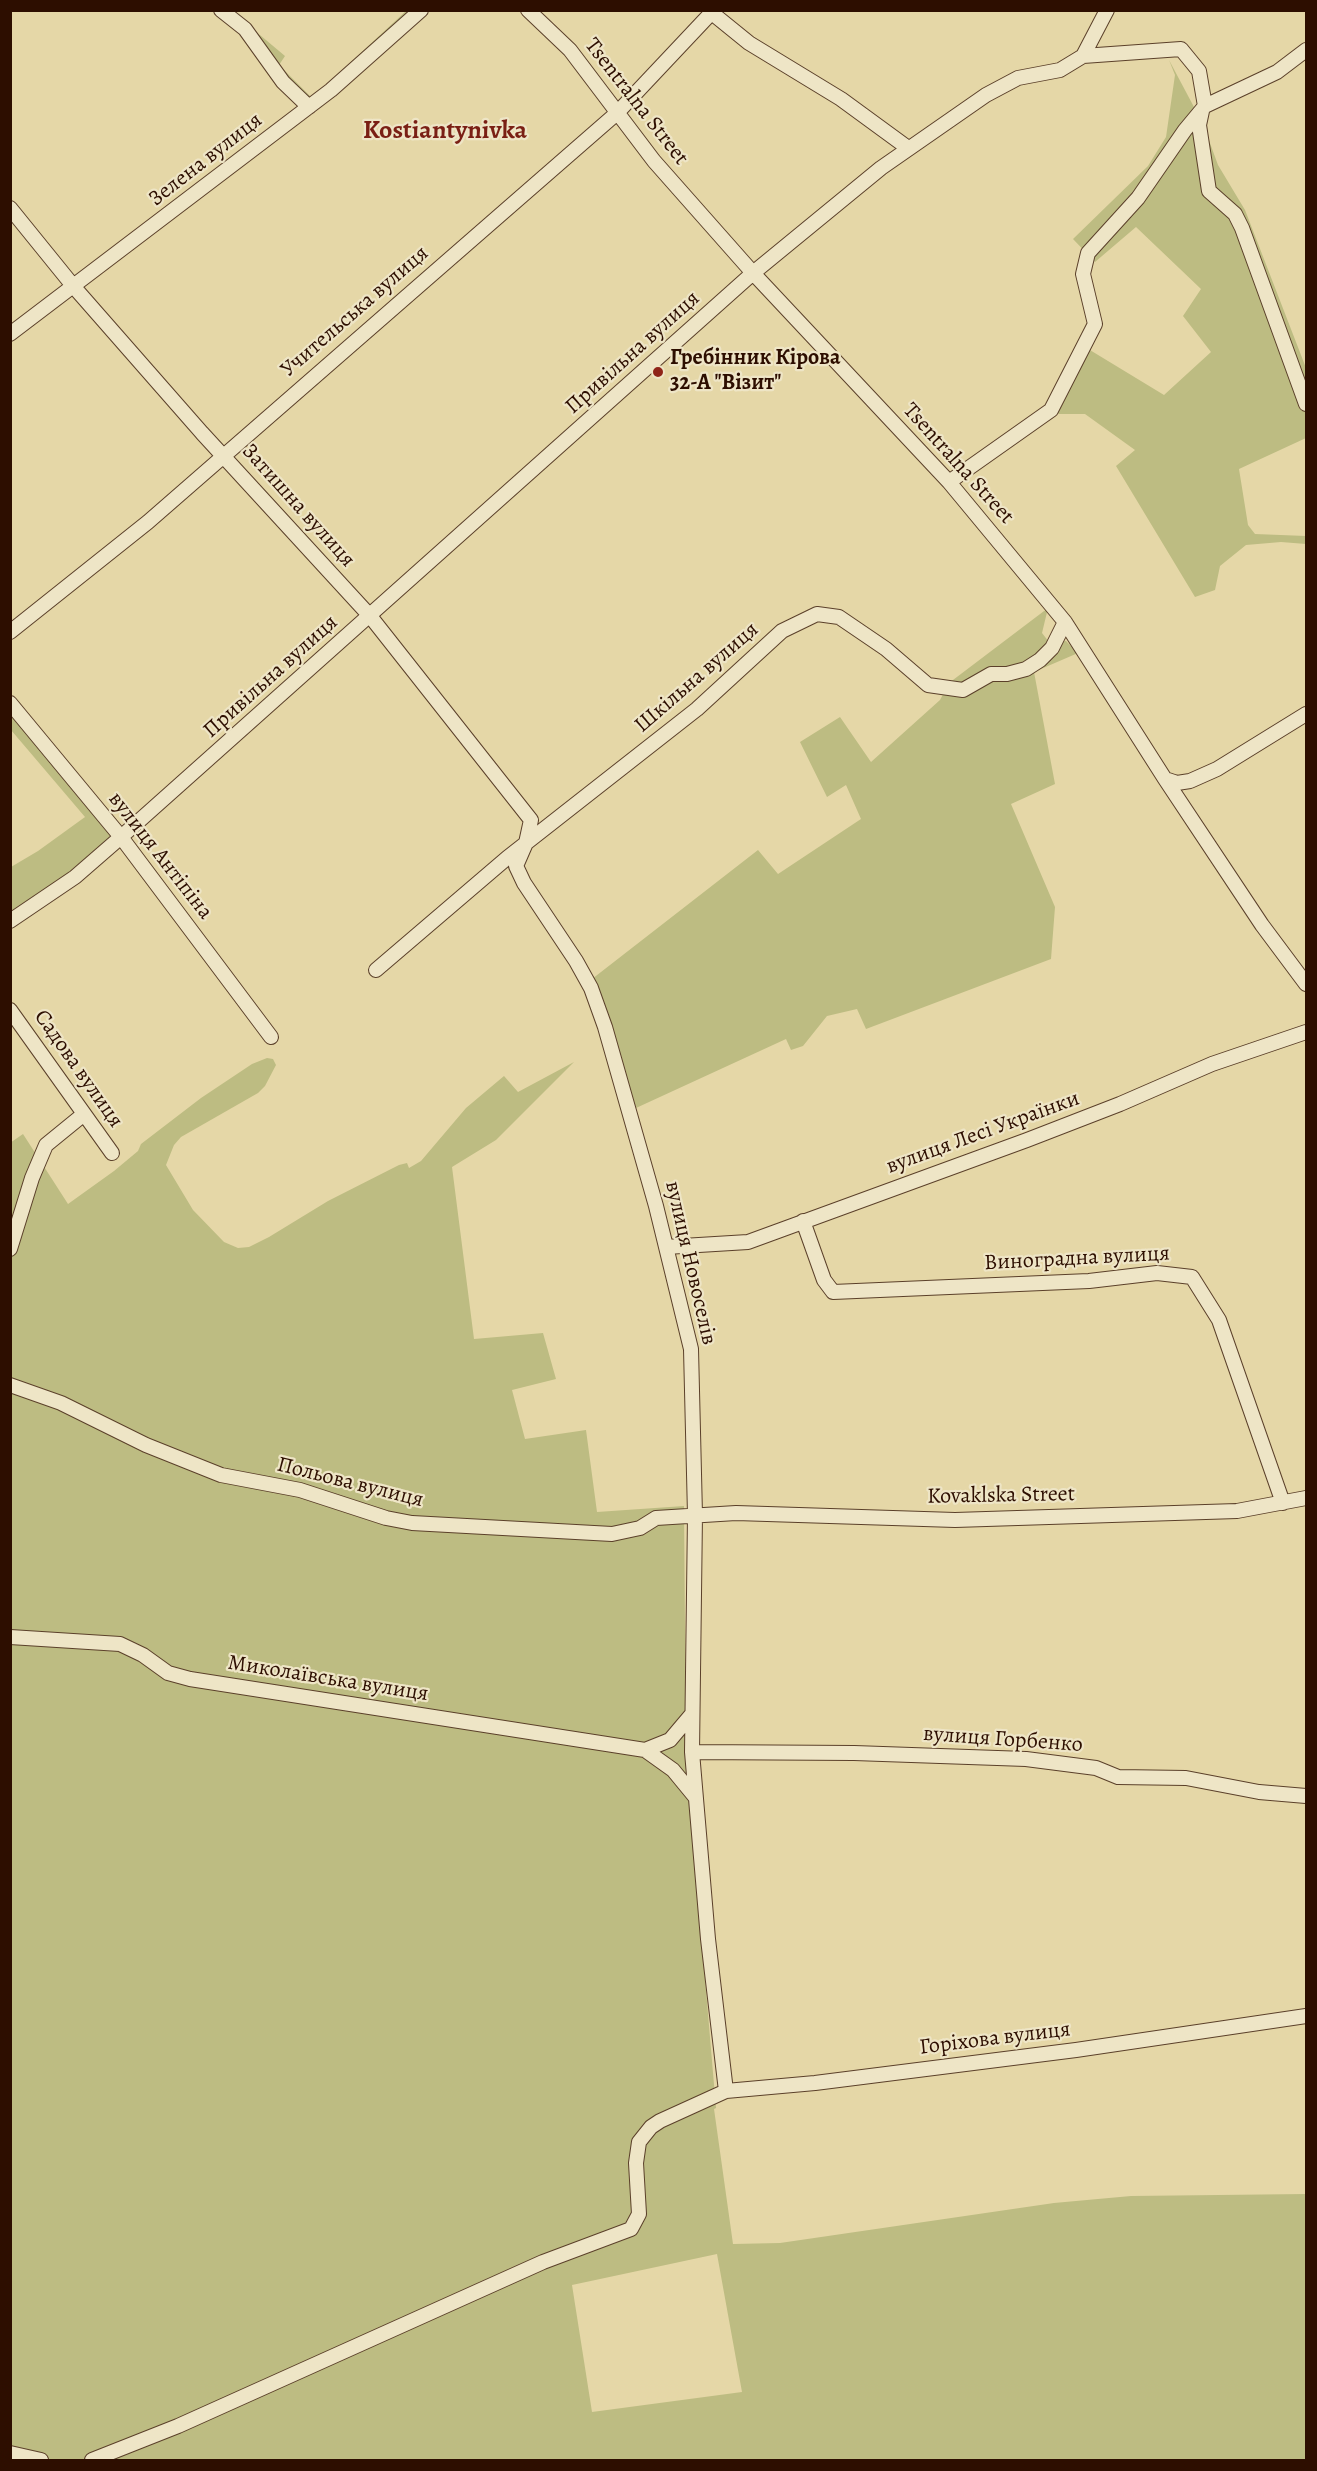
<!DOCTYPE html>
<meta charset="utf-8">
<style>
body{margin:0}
#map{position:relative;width:1317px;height:2471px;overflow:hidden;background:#e5d7a7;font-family:Alegreya,serif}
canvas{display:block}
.frame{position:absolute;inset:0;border:12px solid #2d0e00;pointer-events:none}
</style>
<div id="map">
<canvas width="1317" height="2471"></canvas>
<div class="frame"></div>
</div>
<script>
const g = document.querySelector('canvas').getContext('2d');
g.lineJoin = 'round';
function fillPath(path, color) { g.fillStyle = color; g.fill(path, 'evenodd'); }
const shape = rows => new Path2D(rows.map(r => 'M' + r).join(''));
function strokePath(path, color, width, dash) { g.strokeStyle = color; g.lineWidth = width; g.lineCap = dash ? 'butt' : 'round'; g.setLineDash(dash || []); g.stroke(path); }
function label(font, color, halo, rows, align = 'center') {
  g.font = font + ' Alegreya,serif'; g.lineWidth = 4.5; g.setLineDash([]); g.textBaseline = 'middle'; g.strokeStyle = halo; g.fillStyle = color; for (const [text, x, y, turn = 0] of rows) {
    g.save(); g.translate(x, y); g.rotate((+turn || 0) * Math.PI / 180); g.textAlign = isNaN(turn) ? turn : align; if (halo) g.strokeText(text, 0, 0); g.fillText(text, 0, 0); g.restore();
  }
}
fillPath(shape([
 [406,11,414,11,312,101,283,76,254,30,285,56,279,65,312,98],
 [1169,60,1203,124,1218,165,1245,210,1306,368,1306,438,1239,469,1248,525,1255,534,1306,536,1306,544,1281,542,1246,545,1220,566,1215,590,1195,597,1116,466,1135,450,1085,414,1059,414,1047,403,1080,344,1164,395,1211,352,1183,316,1201,289,1136,227,1095,262,1073,239,1148,166,1166,137,1175,75],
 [1048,608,1042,633,1049,642,1066,641,1078,653,1034,672,1055,784,1011,804,1055,907,1051,959,866,1029,857,1009,827,1016,803,1046,791,1050,786,1039,636,1108,612,1027,592,979,758,850,778,874,861,819,846,785,827,797,800,742,840,717,871,762,940,700,949,683],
 [10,709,112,837,108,843,11,917,11,867,38,851,85,817,11,730],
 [267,1058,273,1059,276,1065,265,1086,258,1093,181,1137,174,1145,166,1165,193,1210,224,1242,238,1248,249,1247,269,1237,328,1201,399,1165,407,1163,409,1168,421,1161,466,1108,504,1076,518,1092,574,1062,496,1140,452,1167,474,1339,543,1333,556,1379,512,1390,525,1439,586,1430,597,1512,684,1506,686,1755,716,2108,714,2109,733,2244,780,2243,1054,2203,1131,2196,1306,2194,1306,2460,11,2460,10,1143,23,1134,68,1204,114,1171,138,1151,141,1144,201,1098,252,1064],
 [717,2254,742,2392,592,2412,572,2285]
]), '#bdbc82');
const minor = shape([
 [221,10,245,29,283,82,309,107],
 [528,10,570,50,654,161,753,273,949,482,1065,622,1165,779,1262,925,1306,984],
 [712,13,749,43,841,99,908,148],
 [1083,56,1107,10],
 [1202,111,1199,125,1209,191,1235,214,1242,228,1306,404],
 [10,208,74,287,202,433,370,616,531,820,526,843,516,866,524,883,576,961,591,988,605,1027,656,1206,691,1349,695,1515,692,1752,708,1939,726,2091],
 [10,334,331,90,421,10],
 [949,482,1051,410,1095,324,1083,274,1088,253,1138,198,1185,130,1205,106,1277,72,1306,50],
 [10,632,148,522,617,113,714,10],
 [10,703,121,837,271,1037],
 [1165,779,1177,783,1190,781,1217,769,1306,714],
 [10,921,75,877,121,837,753,273,881,168,986,95,1018,78,1060,70,1083,56,1181,49,1199,71,1205,106],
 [376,970,507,858,697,709,782,631,817,614,839,617,886,649,928,685,963,690,991,674,1007,674,1026,669,1040,660,1052,648,1065,622],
 [10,1010,112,1153],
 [803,1221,824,1280,833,1292,1089,1281,1157,1273,1192,1277,1219,1320,1283,1503],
 [666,1247,748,1242,1027,1140,1120,1104,1212,1064,1306,1032],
 [10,1249,32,1178,46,1145,84,1114],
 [10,1385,61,1403,146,1445,221,1475,300,1490,386,1518,412,1523,612,1534,640,1528,656,1518,736,1513,955,1520,1237,1511,1306,1498],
 [10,1637,120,1644,143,1655,168,1673,190,1679,645,1750,673,1770,696,1798],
 [645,1750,670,1740,692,1714],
 [692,1752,854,1753,1026,1759,1096,1768,1118,1777,1186,1778,1259,1792,1306,1796],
 [10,2453,41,2460],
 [92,2460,178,2426,543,2262,631,2229,639,2214,636,2163,639,2142,651,2127,660,2121,726,2091,815,2083,1076,2050,1306,2016]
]);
strokePath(minor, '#5b402a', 16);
strokePath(minor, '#eee5c6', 14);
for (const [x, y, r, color] of [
 [658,372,6,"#8f2418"]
]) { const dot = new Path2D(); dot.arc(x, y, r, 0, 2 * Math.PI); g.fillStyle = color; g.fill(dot); strokePath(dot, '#eee5c6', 2); }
label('22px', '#2d0e00', '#eee5c6', [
 ["Tsentralna Street",636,102,52],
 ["Зелена вулиця",206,160,-38],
 ["Учительська вулиця",355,312,-41],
 ["Привільна вулиця",633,353,-42],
 ["Tsentralna Street",958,464,48],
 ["Затишна вулиця",298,506,48],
 ["Привільна вулиця",271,677,-42],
 ["Шкільна вулиця",697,678,-41],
 ["вулиця Антіпіна",160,856,52],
 ["Садова вулиця",78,1069,55],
 ["вулиця Лесі Українки",983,1133,-20],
 ["Виноградна вулиця",1077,1259,-3],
 ["вулиця Новоселів",690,1263,77],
 ["Польова вулиця",350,1483,14],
 ["Kovaklska Street",1001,1496,-1],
 ["Миколаївська вулиця",328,1679,9],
 ["вулиця Горбенко",1003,1740,4],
 ["Горіхова вулиця",995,2039,-7]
]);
label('bold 22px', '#2d0e00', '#eee5c6', [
 ["Гребінник Кірова",670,359],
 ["32-А \"Візит\"",670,384]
], 'left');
label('bold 26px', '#7a1f14', '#eee5c6', [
 ["Kostiantynivka",445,132]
]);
</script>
